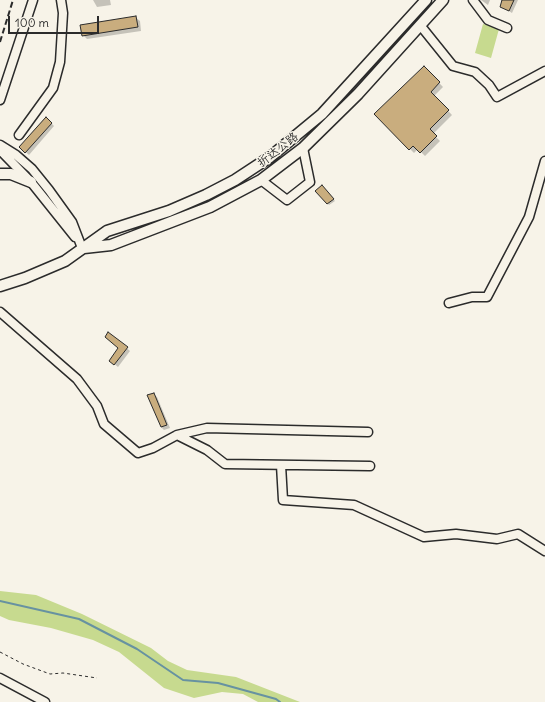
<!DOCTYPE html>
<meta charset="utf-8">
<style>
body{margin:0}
#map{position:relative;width:545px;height:702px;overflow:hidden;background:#f7f3e8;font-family:Delius,sans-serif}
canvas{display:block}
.scale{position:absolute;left:8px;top:16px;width:91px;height:18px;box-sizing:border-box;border:2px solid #2b2b2b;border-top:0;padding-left:5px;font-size:12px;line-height:14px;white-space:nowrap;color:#2b2b2b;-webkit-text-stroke:3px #f7f3e8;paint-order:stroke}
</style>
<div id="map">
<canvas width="545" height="702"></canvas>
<div class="scale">100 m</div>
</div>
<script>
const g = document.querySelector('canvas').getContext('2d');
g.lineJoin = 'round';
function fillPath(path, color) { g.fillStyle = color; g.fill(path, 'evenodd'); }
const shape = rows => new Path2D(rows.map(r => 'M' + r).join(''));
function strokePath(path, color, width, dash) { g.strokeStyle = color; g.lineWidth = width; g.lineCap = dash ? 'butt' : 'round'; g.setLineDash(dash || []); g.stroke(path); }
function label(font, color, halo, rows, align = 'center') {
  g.font = font + ' Delius,"LXGW WenKai TC",sans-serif'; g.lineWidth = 3; g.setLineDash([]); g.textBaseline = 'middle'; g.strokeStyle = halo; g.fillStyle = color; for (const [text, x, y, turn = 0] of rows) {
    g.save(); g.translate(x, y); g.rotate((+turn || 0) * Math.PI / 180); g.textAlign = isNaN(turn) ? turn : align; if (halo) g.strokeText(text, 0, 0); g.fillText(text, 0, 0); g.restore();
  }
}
fillPath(shape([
 [483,24,499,29,491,58,475,53],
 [0,591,36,595,82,614,151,648,168,661,187,670,236,677,300,702,258,702,243,694,222,692,194,698,164,688,119,652,93,640,51,628,9,620,0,616]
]), '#c7da8f');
fillPath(shape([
 [93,0,110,0,111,5,97,7],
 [481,0,490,0,488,5],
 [503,0,518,0,512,13,501,6],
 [135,17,140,21,141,31,87,39,83,35],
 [424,67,443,87,434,96,452,115,433,134,440,141,425,156,418,149,414,153,375,114],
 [46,118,54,126,29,155,20,147],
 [324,188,335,201,329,205,317,191],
 [109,333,130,351,118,367,113,363,120,348],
 [154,394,157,397,170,428,164,430,161,427]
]), '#0003');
strokePath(shape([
 [0,601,79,619,137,649,183,680,218,683,276,699,280,702]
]), '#6792a1', 2);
const building = shape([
 [502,0,514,0,509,11,500,7,502,0],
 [136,16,138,27,82,36,80,25,136,16],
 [424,66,440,82,431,92,449,110,430,129,437,136,420,153,413,146,409,150,374,114,424,66],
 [46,117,52,123,25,153,19,147,46,117],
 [322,185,334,199,327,204,315,191,322,185],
 [108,332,128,347,114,365,109,361,118,348,105,337,108,332],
 [154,393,167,425,161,427,147,395,154,393]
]);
fillPath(building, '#c9ad7e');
strokePath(building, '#2b2b2b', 1);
const minor = shape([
 [473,0,488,20,507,28],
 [420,25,453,66,475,72,489,85,497,97,545,71],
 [0,100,33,0],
 [19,135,53,88,60,62,63,13,61,0],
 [0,145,16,155,32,169,49,190,72,222,82,248],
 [0,150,31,182,75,237],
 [261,180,287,200,310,182,303,148],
 [449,303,472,297,487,297,529,217,545,161],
 [0,312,77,379,97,406,104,424,138,453,153,448,177,435,207,450,225,464,370,466],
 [177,435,207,428,368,432],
 [281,465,283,500,354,505,424,537,456,534,497,539,518,534,545,551],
 [0,678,45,702]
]);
const major = shape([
 [0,174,11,174,31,182],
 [84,248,111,245,210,207,261,180,303,148,358,94,443,0],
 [0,286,25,278,65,261,107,231,169,211,206,195,235,180,270,157,322,114,426,0]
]);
strokePath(minor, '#2b2b2b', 11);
strokePath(major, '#2b2b2b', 13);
strokePath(shape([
 [0,652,23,664,50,674,63,673,97,678]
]), '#2b2b2b', 1, [3, 3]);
strokePath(minor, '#f7f3e8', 8);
strokePath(major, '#f7f3e8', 10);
strokePath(shape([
 [0,42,13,0]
]), '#2b2b2b', 2, [6, 3]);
label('12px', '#2b2b2b', '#f7f3e8', [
 ["折达公路",278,150,-38]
]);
</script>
